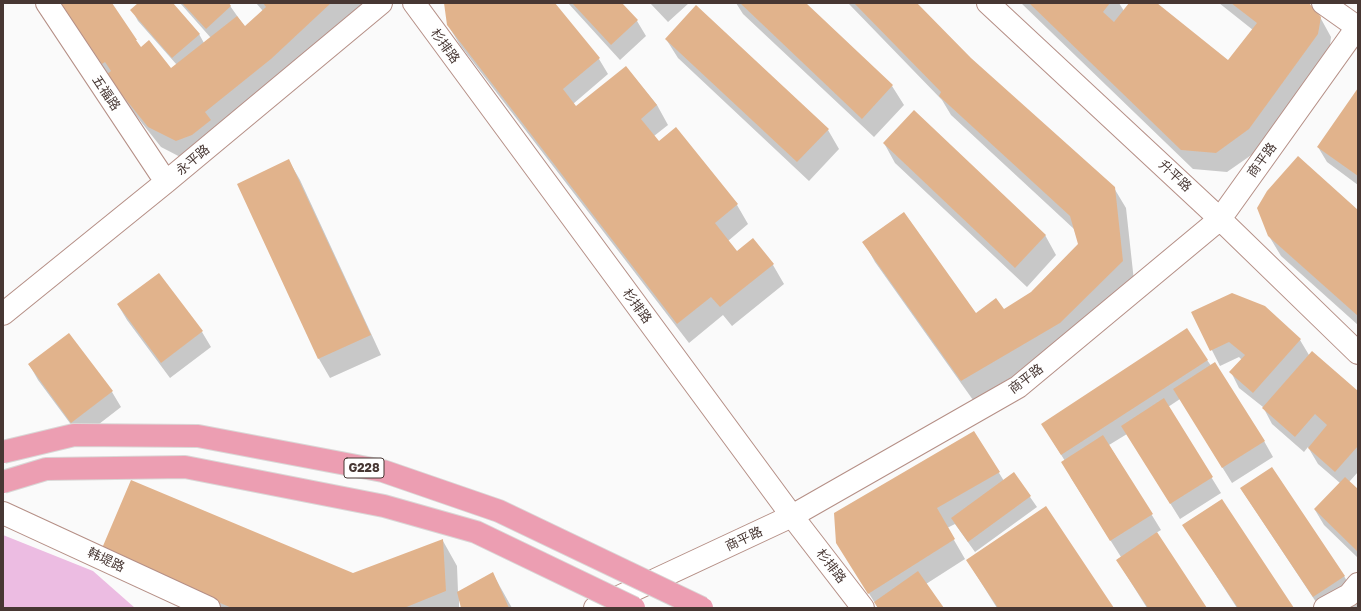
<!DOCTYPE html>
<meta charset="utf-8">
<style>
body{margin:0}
#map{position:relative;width:1361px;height:611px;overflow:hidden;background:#fafafa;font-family:"Golos Text",sans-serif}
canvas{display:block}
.frame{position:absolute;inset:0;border:4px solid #473733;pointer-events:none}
</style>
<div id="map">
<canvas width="1361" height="611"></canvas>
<div class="frame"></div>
</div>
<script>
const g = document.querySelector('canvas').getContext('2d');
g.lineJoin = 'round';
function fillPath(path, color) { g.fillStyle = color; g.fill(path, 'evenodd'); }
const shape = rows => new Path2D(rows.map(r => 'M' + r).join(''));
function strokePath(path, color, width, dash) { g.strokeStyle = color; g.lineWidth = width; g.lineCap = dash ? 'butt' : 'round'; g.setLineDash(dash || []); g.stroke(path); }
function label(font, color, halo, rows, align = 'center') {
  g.font = font + ' "Golos Text","Noto Sans SC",sans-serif'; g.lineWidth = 3; g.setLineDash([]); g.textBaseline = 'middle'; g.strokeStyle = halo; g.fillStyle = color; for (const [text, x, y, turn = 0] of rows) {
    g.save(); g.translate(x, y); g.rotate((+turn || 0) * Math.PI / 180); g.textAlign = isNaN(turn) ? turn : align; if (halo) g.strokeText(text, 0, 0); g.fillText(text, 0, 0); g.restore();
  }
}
fillPath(shape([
 [3,535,93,571,135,608,3,608]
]), '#ecbce2');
fillPath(shape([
 [59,3,110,3,141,49,171,70,177,65,138,21,132,10,140,3,172,3,199,34,204,43,211,38,180,3,228,3,245,27,263,11,256,3,363,3,283,78,188,161,161,147,119,94,108,74],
 [445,3,553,3,599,59,608,74,573,104,576,107,626,67,657,105,668,125,654,136,659,142,737,205,748,224,728,241,737,252,773,265,784,284,732,326,723,315,689,343,460,45,448,25],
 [568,3,621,3,637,21,646,36,620,60],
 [650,3,689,3,668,22],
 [736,3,804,3,892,86,904,105,874,137,743,14],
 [848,3,915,3,971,59,1114,188,1126,208,1134,281,1071,342,973,400,875,262,864,242,976,314,1004,310,1032,292,1079,244,1074,229,951,115,942,100],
 [1021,3,1119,3,1124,11,1130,3,1155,3,1228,61,1253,30,1219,3,1308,3,1320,17,1331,37,1329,54,1260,149,1227,172,1193,169],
 [666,39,828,130,839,149,809,181,678,58],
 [1358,91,1358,185,1327,162,1318,147],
 [884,143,1045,235,1056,255,1027,287,895,163],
 [289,161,300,180,381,355,330,378,319,359,238,184],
 [1358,211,1358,325,1281,256,1269,236],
 [118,305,202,332,211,347,170,378,127,320],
 [1193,313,1300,340,1309,355,1358,393,1358,472,1349,482,1358,491,1358,558,1324,525,1315,510,1340,483,1318,464,1308,447,1304,452,1272,424,1263,407,1239,388,1231,372,1242,360,1239,357,1220,366],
 [69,334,112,392,121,407,81,438,38,380,29,364],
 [1207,360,1264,441,1273,457,1232,483,1180,399,1168,407,1221,493,1180,519,1127,434,1109,445,1161,530,1156,533,1206,608,1147,608,1117,560,1121,557,1071,478,1065,461,1042,424],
 [974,432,1004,481,1014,474,1037,507,975,552,955,524,947,528,965,559,926,584,943,608,878,608,837,542],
 [1241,489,1344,576,1351,588,1358,589,1358,608,1320,608],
 [1184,526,1293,608,1237,608],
 [443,541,457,566,458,592,493,574,512,608,462,608,460,601,459,601,459,608,187,608,116,578,102,553,353,574],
 [967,560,1113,608,997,608]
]), '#0003');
fillPath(shape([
 [60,3,112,3,137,40,136,40,141,47,149,40,171,68,237,16,245,26,266,7,263,3,331,3,271,59,205,112,211,120,192,135,176,141,148,127,106,75,111,71,105,62,102,64],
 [138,3,173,3,200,34,172,58,130,10],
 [182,3,229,3,231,6,206,29],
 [444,3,555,3,600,58,563,89,576,106,626,66,657,105,641,119,659,141,676,127,738,204,715,223,737,251,753,238,774,264,720,307,711,297,677,324,447,25],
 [572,3,622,3,638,20,611,45],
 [740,3,806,3,893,85,862,119],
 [854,3,917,3,971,58,1115,187,1123,261,1060,323,961,381,862,242,904,212,976,313,996,298,1004,309,1031,292,1078,244,1070,216,939,96,941,92],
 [1029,3,1110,3,1103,12,1114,22,1129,3,1157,3,1228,60,1257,23,1231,3,1309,3,1321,17,1318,34,1249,129,1216,153,1181,150],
 [696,5,829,129,797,162,665,39],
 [1358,88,1358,176,1317,147],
 [914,110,1046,235,1015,268,883,143],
 [1298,156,1358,210,1358,316,1268,236,1257,208,1267,191],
 [289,159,371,335,318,359,237,184],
 [159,273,203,331,161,363,117,304],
 [1232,293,1265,306,1301,339,1253,393,1229,372,1245,355,1229,342,1210,351,1191,312],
 [1187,328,1208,360,1061,455,1041,424],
 [69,333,113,391,71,423,28,364],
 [1312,351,1358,391,1358,446,1335,472,1308,448,1327,425,1315,414,1295,437,1262,408],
 [1215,362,1265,441,1222,468,1173,389],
 [1164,398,1213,477,1170,504,1121,426],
 [974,431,1000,472,937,508,955,539,868,594,836,543,834,513],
 [1103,435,1153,514,1110,541,1061,462],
 [1272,467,1345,576,1313,597,1240,488],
 [1014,472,1031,496,968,542,951,518],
 [1345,477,1358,489,1358,552,1314,509],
 [131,480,353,573,443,539,446,591,404,608,232,608,100,553],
 [1222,499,1294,608,1238,608,1182,525],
 [1046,506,1114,608,998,608,966,560],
 [1157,532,1207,608,1148,608,1116,560],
 [918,571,944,608,878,608,874,602],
 [493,572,509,608,461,608,457,592]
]), '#e1b38c');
const minor = shape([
 [47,3,166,182],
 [414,3,792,516,863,608],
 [988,3,1220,219,1358,353],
 [1323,3,1357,27],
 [3,314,166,182,381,3],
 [3,513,209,608],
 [595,608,792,516,1018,387,1220,219,1358,26],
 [1325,608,1349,595,1358,584]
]);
strokePath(minor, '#b58f86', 24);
strokePath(minor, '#fff', 22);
const highwayBridge = shape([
 [3,452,74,435,198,436,383,471,499,511,702,608],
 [3,482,46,469,185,467,384,506,476,532,634,608]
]);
strokePath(highwayBridge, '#dad7d6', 24, []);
strokePath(highwayBridge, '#ec9eb2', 22);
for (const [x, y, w] of [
 [364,468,40]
]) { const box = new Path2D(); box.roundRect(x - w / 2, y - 10, w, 20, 3); g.fillStyle = '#fff'; g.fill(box); strokePath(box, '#473733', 1); }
label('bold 12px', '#473733', null, [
 ["G228",364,468]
]);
label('13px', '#473733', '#fff', [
 ["杉排路",445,46,54],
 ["五福路",106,93,56],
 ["永平路",193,160,-40],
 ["商平路",1262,160,-54],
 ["升平路",1175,176,43],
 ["杉排路",637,306,54],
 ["商平路",1026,379,-37],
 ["商平路",744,539,-25],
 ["韩堤路",106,560,25],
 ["杉排路",831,566,52]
]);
</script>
